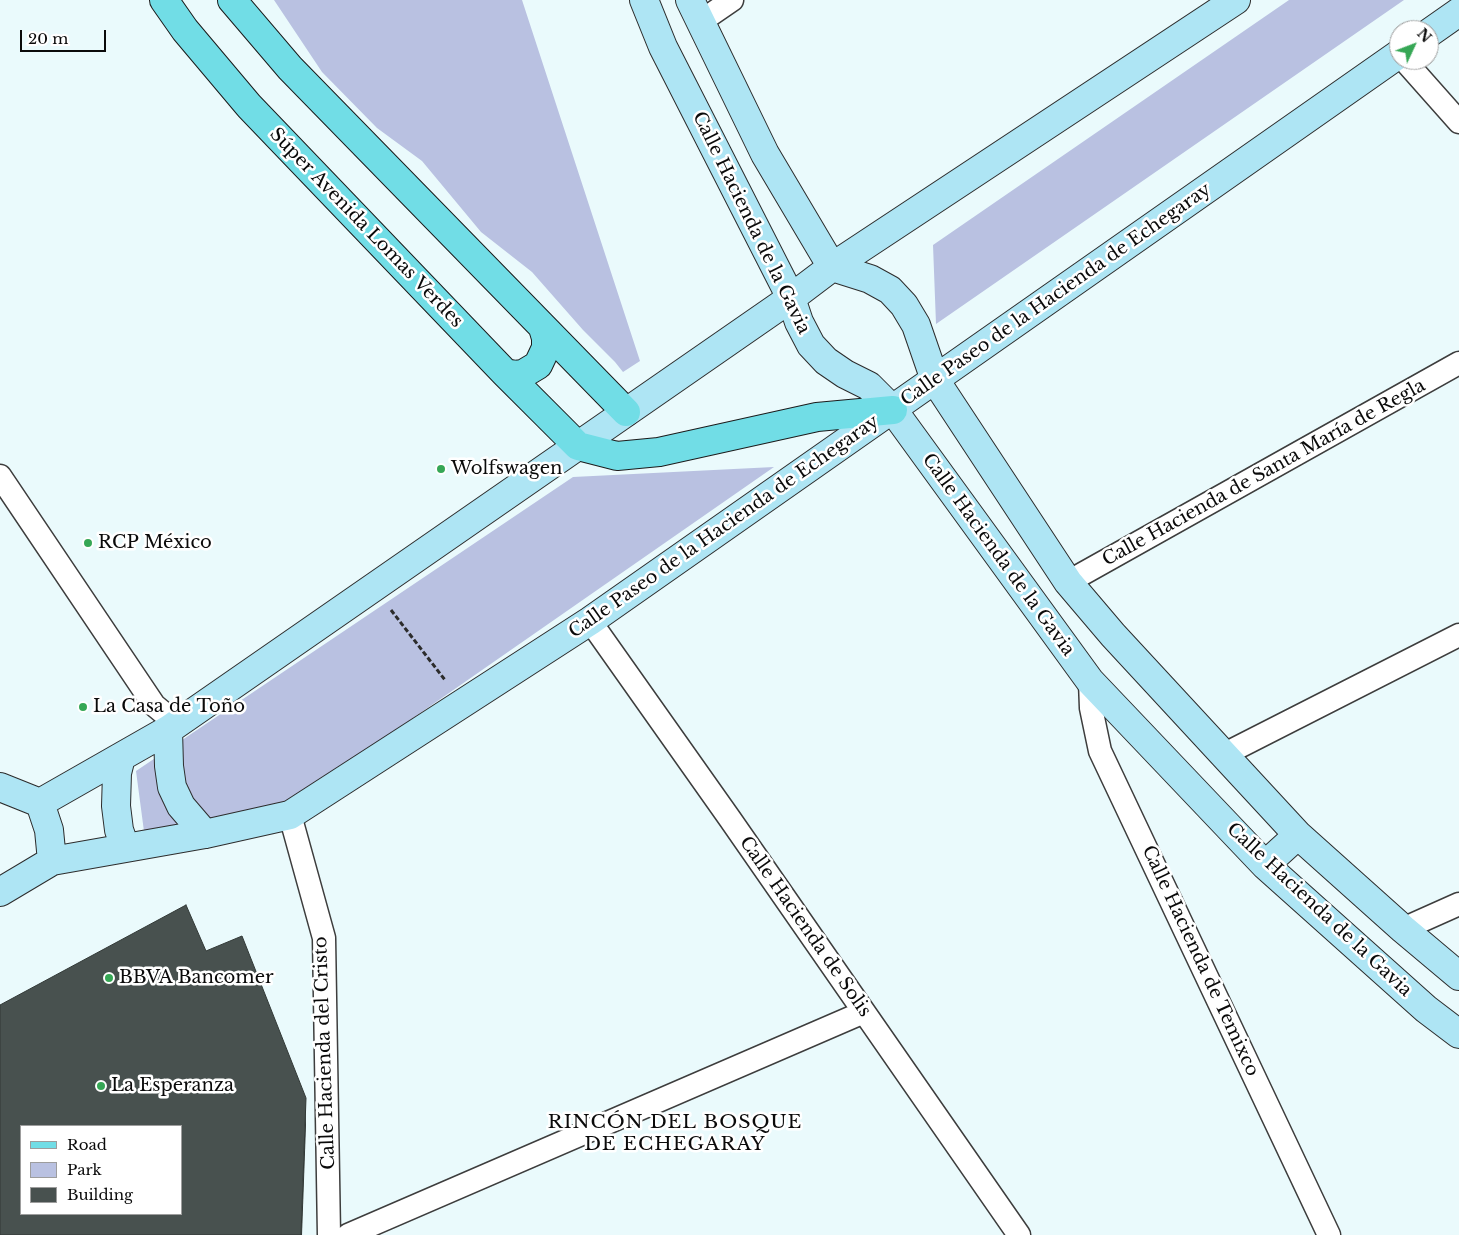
<!DOCTYPE html>
<meta charset="utf-8">
<style>
body{margin:0}
#map{position:relative;width:1459px;height:1235px;overflow:hidden;background:#eafafc;font-family:"Libre Baskerville",serif}
canvas{display:block}
.legend{position:absolute;left:20px;top:1125px;width:162px;height:90px;box-sizing:border-box;background:#fff;border:1px solid #9d9d9d;margin:0;padding:6px 9px;list-style:none;font-size:15px;color:#0a0a0a}
.legend li{display:flex;align-items:center;gap:10px;height:25px}
.legend b{width:25px;border:1px solid #9d9d9d}
.north{position:absolute;left:1389px;top:20px;width:50px;height:50px;box-sizing:border-box;background:#fff;border:1px solid #9d9d9d;border-radius:50%;rotate:47deg;font-size:14px;font-weight:700;line-height:20px;text-align:center;color:#0a0a0a}
.north::after{content:'';display:block;margin:auto;width:18px;height:22px;background:#36a755;clip-path:polygon(50% 0,100% 100%,50% 72%,0 100%)}
.scale{position:absolute;left:20px;top:30px;width:86px;height:22px;box-sizing:border-box;border:2px solid #0a0a0a;border-top:0;padding-left:6px;font-size:15px;line-height:18px;white-space:nowrap;color:#0a0a0a;-webkit-text-stroke:4px #fff;paint-order:stroke}
</style>
<div id="map">
<canvas width="1459" height="1235"></canvas>
<ul class="legend">
<li><b style="height:6px;background:#71dde6"></b>Road</li>
<li><b style="height:14px;background:#b9c1e1"></b>Park</li>
<li><b style="height:14px;background:#48514f"></b>Building</li>
</ul>
<div class="north">N</div>
<div class="scale">20 m</div>
</div>
<script>
const g = document.querySelector('canvas').getContext('2d');
g.lineJoin = 'round';
function fillPath(path, color) { g.fillStyle = color; g.fill(path, 'evenodd'); }
const shape = rows => new Path2D(rows.map(r => 'M' + r).join(''));
function strokePath(path, color, width, dash) { g.strokeStyle = color; g.lineWidth = width; g.lineCap = dash ? 'butt' : 'round'; g.setLineDash(dash || []); g.stroke(path); }
function label(font, color, halo, rows, align = 'center') {
  g.font = font + ' "Libre Baskerville",serif'; g.lineWidth = 5; g.setLineDash([]); g.textBaseline = 'middle'; g.strokeStyle = halo; g.fillStyle = color; for (const [text, x, y, turn = 0] of rows) {
    g.save(); g.translate(x, y); g.rotate((+turn || 0) * Math.PI / 180); g.textAlign = isNaN(turn) ? turn : align; if (halo) g.strokeText(text, 0, 0); g.fillText(text, 0, 0); g.restore();
  }
}
fillPath(shape([
 [274,0,522,0,640,361,623,372,615,362,583,330,532,272,481,232,422,161,377,128,322,72],
 [1289,0,1404,0,936,324,933,245],
 [774,467,275,814,145,839,136,771,573,477]
]), '#b9c1e1');
const street = shape([
 [700,22,732,0],
 [1404,60,1459,122],
 [0,476,154,705,166,715,181,720],
 [1068,582,1459,363],
 [590,621,730,819,1019,1235],
 [1090,681,1091,708,1100,751,1329,1235],
 [1223,755,1459,635],
 [290,815,324,938,329,1235],
 [1403,929,1459,904],
 [348,1235,864,1012]
]);
const secondary = shape([
 [644,0,663,47,791,298,799,322,811,345,826,361,845,374,869,386,893,410,1090,681,1265,865,1426,1009,1459,1034],
 [690,0,765,154,832,267,870,279,890,290,904,305,916,325,935,380,1068,582,1113,635,1298,835,1403,929,1459,976],
 [1429,33,1459,12],
 [168,730,169,766,172,787,181,806,205,834],
 [121,757,117,773,116,806,119,830,125,847],
 [0,787,40,803],
 [40,803,168,730,791,298,832,267,1236,0],
 [40,803,49,830,52,861],
 [1265,865,1298,835],
 [0,892,52,861,205,834,290,815,590,621,1399,54]
]);
const primary = shape([
 [164,0,185,30,249,106,505,373,578,446,617,456,659,452,817,417,893,410],
 [232,0,290,68,626,412],
 [505,373,515,375,523,374,538,365,546,348,546,338,543,328]
]);
strokePath(street, '#3d3d3d', 25);
strokePath(secondary, '#2c2c2c', 30);
strokePath(primary, '#1b1b1b', 30);
strokePath(shape([
 [391,610,445,680]
]), '#2c2c2c', 3, [5, 2.5]);
strokePath(street, '#fff', 22);
strokePath(secondary, '#aee5f4', 28);
strokePath(primary, '#71dde6', 28);
fillPath(shape([
 [306,1098,306,1125,302,1235,301,1235]
]), '#323937');
const building = shape([
 [186,905,206,951,242,936,306,1098,301,1235,0,1235,0,1005,186,905],
 [21,1126,181,1126,181,1214,21,1214,21,1126]
]);
fillPath(building, '#48514f');
strokePath(building, '#323937', 1);
for (const [x, y, r, color] of [
 [441,469,5,"#36a755"],
 [88,543,5,"#36a755"],
 [83,707,5,"#36a755"],
 [109,978,5,"#36a755"],
 [101,1086,5,"#36a755"]
]) { const dot = new Path2D(); dot.arc(x, y, r, 0, 2 * Math.PI); g.fillStyle = color; g.fill(dot); strokePath(dot, '#fff', 2); }
label('18px', '#0a0a0a', '#fff', [
 ["Calle Hacienda de la Gavia",751,223,64],
 ["Súper Avenida Lomas Verdes",366,228,46],
 ["Calle Paseo de la Hacienda de Echegaray",1056,295,-35],
 ["Calle Hacienda de Santa María de Regla",1264,473,-29],
 ["Calle Paseo de la Hacienda de Echegaray",724,527,-35],
 ["Calle Hacienda de la Gavia",998,555,54],
 ["Calle Hacienda de la Gavia",1319,910,43],
 ["Calle Hacienda de Solis",805,927,55],
 ["Calle Hacienda de Temixco",1200,961,65],
 ["Calle Hacienda del Cristo",325,1053,-92]
]);
label('18px', '#0a0a0a', '#fff', [
 ["Wolfswagen",451,469],
 ["RCP México",98,543],
 ["La Casa de Toño",93,707],
 ["BBVA Bancomer",119,978],
 ["La Esperanza",111,1086]
], 'left');
g.letterSpacing = '1px';
label('19px', '#0a0a0a', '#fff', [
 ["RINCÓN DEL BOSQUE",675,1123],
 ["DE ECHEGARAY",675,1145]
]);
g.letterSpacing = '0px';
</script>
